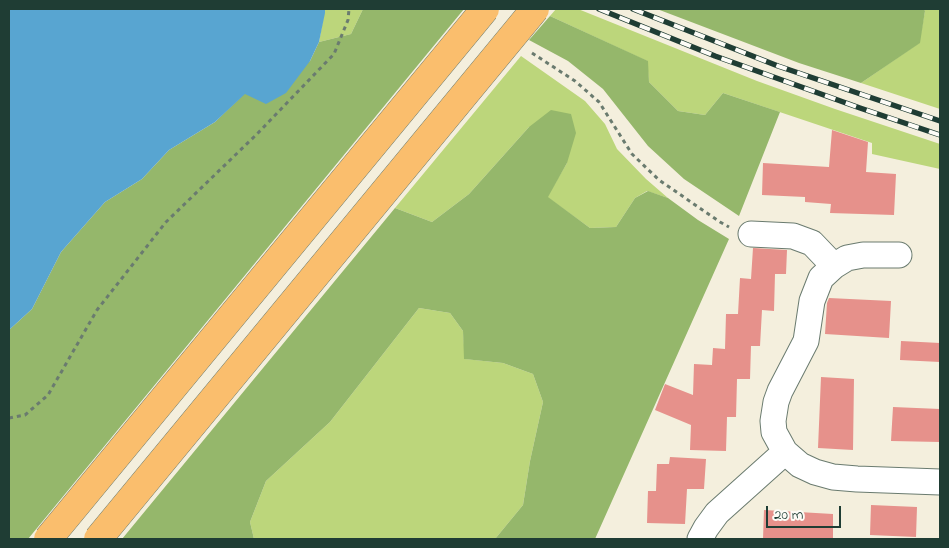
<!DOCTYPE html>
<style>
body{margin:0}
#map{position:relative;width:949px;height:548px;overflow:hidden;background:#f4efdd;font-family:"Indie Flower",sans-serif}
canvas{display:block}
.frame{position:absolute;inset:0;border:10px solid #1f3d34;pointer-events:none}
.scale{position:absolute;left:766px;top:506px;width:75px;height:22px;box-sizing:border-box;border:2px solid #1f3d34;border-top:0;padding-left:6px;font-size:15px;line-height:18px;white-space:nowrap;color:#1f3d34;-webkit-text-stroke:4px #fdfcf7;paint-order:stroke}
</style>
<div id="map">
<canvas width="949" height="548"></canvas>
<div class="frame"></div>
<div class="scale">20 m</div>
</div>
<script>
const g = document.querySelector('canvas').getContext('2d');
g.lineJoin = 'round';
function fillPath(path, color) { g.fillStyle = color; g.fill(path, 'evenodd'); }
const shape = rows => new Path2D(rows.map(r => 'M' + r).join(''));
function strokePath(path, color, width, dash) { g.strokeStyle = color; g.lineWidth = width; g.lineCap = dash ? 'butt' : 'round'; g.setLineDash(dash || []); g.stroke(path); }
fillPath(shape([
 [325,9,363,9,351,34,319,42],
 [556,9,578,9,757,81,835,109,940,144,940,169,872,154,872,143,723,93,705,115,678,111,649,82,647,61,550,16],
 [924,9,940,9,940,109,861,83,919,43,925,11],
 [521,56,585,101,605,124,617,149,646,179,668,198,647,191,635,198,616,227,590,228,547,197,567,163,529,127,469,194,432,222,395,208],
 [419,308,450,313,463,331,465,359,503,363,533,374,543,402,530,461,523,505,495,539,254,539,250,522,266,481,330,422]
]), '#bcd67b');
fillPath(shape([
 [363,9,464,9,28,539,9,539,9,330,32,309,61,252,105,202,142,179,169,150,215,122,245,93,310,61,319,42,351,34],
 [657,9,924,9,925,11,920,43,861,83,799,63],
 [550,16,648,61,649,82,678,111,705,115,723,93,780,112,739,216,684,179,648,146,603,89,568,61,529,40],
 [551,110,571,114,576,133,567,163,548,197,590,228,616,227,635,198,648,191,668,198,698,220,729,239,595,539,495,539,523,505,530,461,543,402,533,374,503,363,464,359,463,331,450,313,419,308,330,422,266,481,250,522,254,539,122,539,395,208,432,222,469,194,529,127]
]), '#95b76b');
fillPath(shape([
 [9,9,325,9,325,13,319,42,310,61,286,93,266,104,245,94,215,122,169,150,142,179,105,202,61,252,32,309,9,330]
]), '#58a5d1');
fillPath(shape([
 [832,130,868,142,866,172,896,174,894,215,830,213,831,204,805,202,805,197,762,195,763,163,829,167],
 [753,248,787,250,786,274,775,274,774,311,762,310,760,346,751,346,750,379,737,379,736,417,727,417,726,451,690,450,691,425,655,410,665,384,693,395,694,364,712,365,713,348,725,349,726,314,738,314,740,278,751,279],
 [829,298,891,301,889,338,825,334,827,303],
 [901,341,940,343,940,362,900,360],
 [821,377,854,379,853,450,818,448],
 [893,407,940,409,940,442,891,441],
 [670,457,706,459,704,489,687,489,685,524,647,523,648,491,656,491,657,464,669,464],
 [871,505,917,507,916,537,870,535],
 [764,510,833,514,833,539,763,539]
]), '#e6918b');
const minor = shape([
 [751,234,793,236,812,243,834,266],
 [899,255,863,255,847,258,834,266,821,278,812,301,806,341,780,391,776,402,773,421,774,432,785,452,800,465,815,472,833,477,857,479,940,482],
 [700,539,706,528,717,513,785,452]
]);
strokePath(minor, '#6a7b6f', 27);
strokePath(shape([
 [532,53,575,81,599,102,632,154,659,180,720,222,729,227],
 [9,418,25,415,48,395,97,310,166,222,257,134,334,54,348,20,349,9]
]), '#6a7b6f', 3, [4, 4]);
strokePath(minor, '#fff', 25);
const rail = shape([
 [599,9,715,56,860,108,940,135],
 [633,9,778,66,940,121]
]);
strokePath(rail, '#1f3d34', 5.5);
strokePath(rail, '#fdfcf7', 4, [11]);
const trunkBridge = shape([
 [48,539,485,9],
 [98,539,535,9]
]);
strokePath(trunkBridge, '#6a7b6f', 29, []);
strokePath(trunkBridge, '#fabe6d', 28);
</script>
